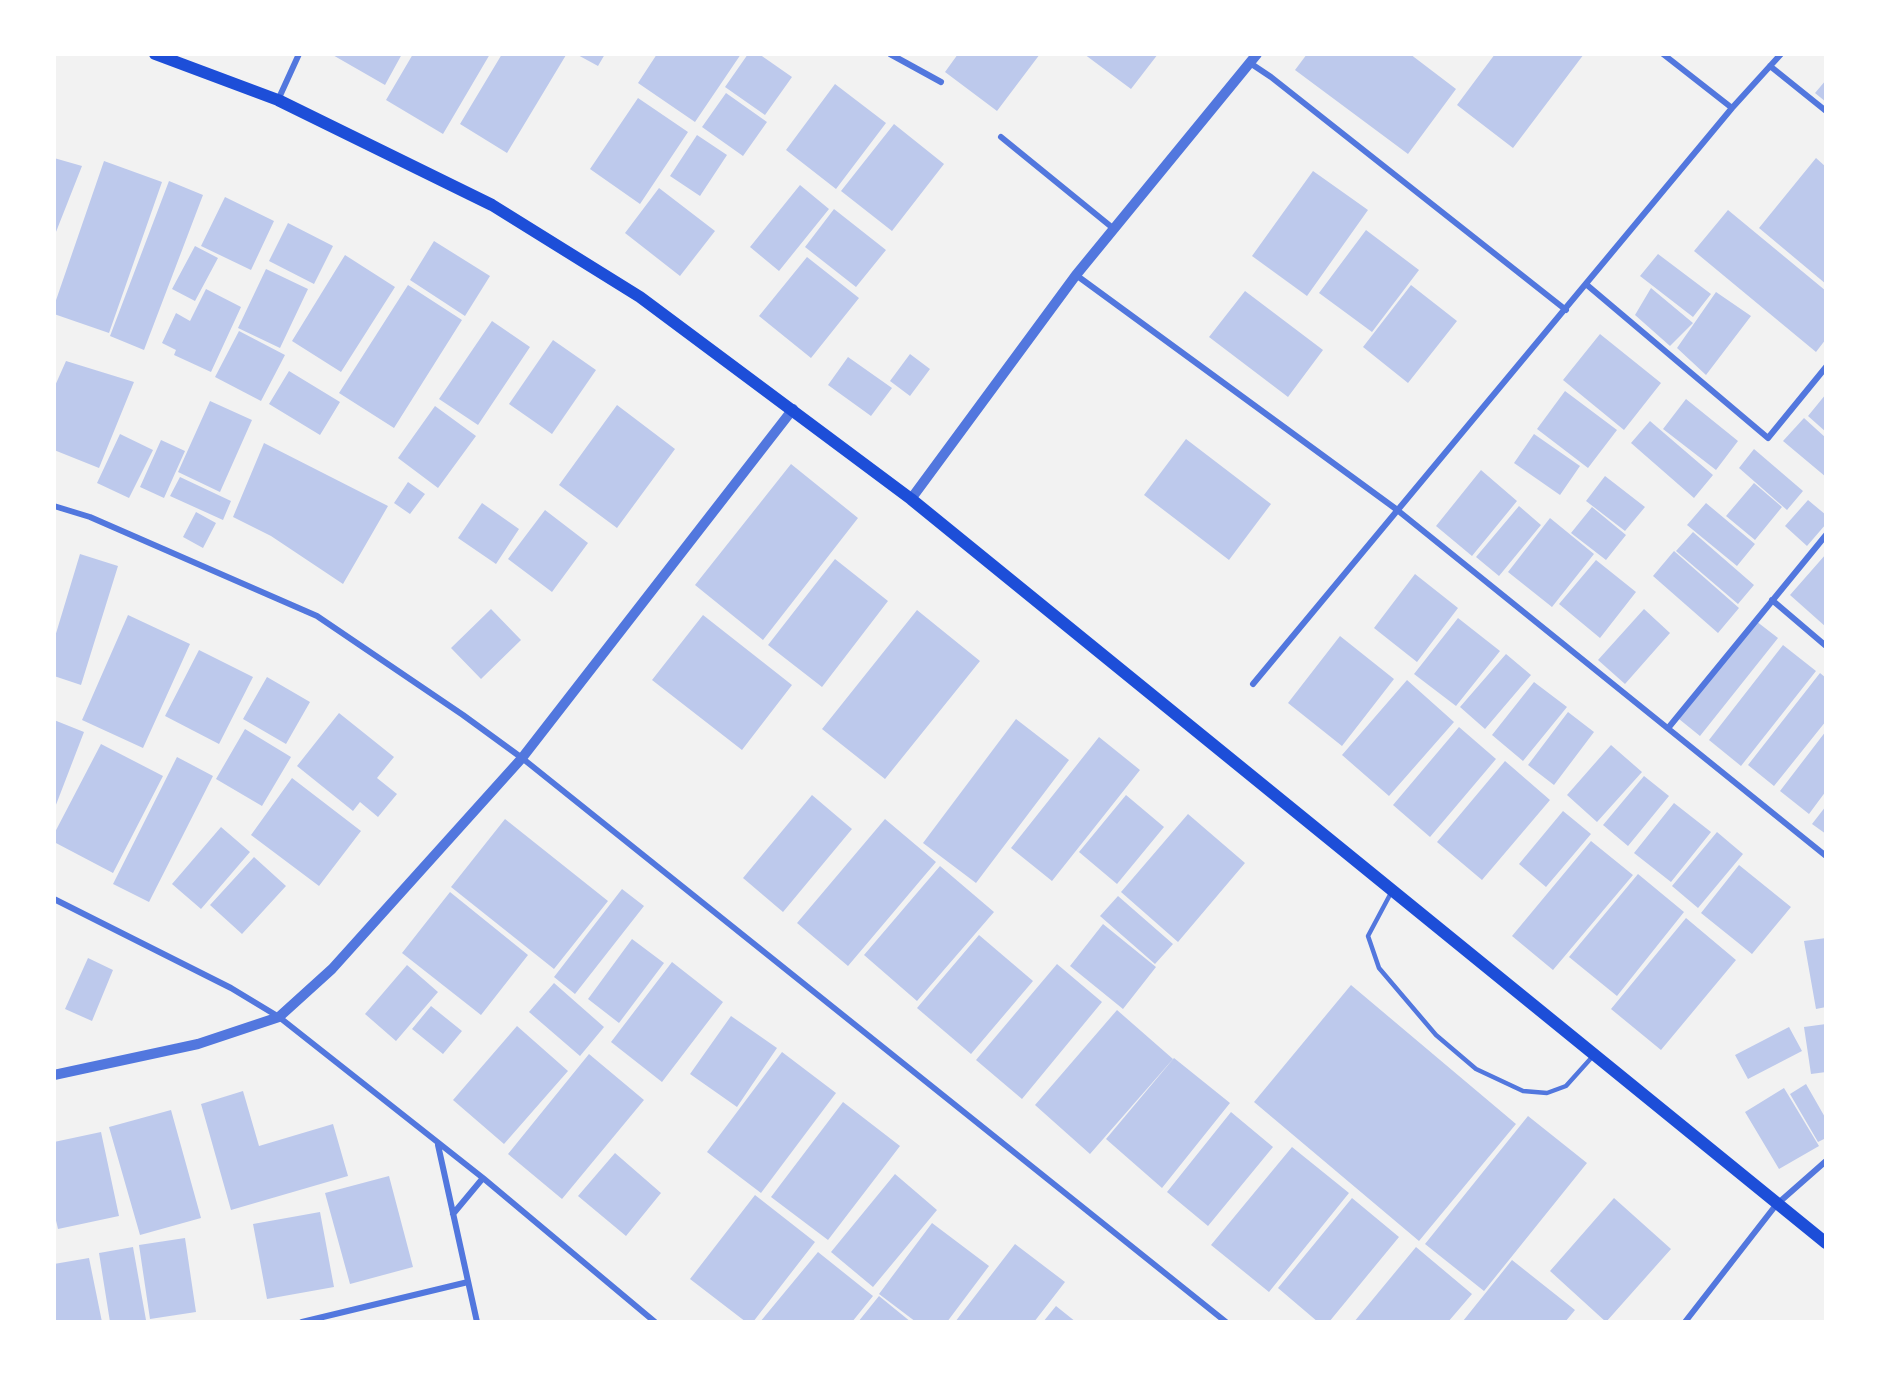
<!DOCTYPE html>
<style>
body{margin:0}
#map{position:relative;width:1880px;height:1376px;overflow:hidden;background:#f2f2f2;font-family:Raleway,sans-serif}
canvas{display:block}
.frame{position:absolute;inset:0;border:56px solid #fff;pointer-events:none}
</style>
<div id="map">
<canvas width="1880" height="1376"></canvas>
<div class="frame"></div>
</div>
<script>
const g = document.querySelector('canvas').getContext('2d');
g.lineJoin = 'round';
function fillPath(path, color) { g.fillStyle = color; g.fill(path, 'evenodd'); }
const shape = rows => new Path2D(rows.map(r => 'M' + r).join(''));
function strokePath(path, color, width, dash) { g.strokeStyle = color; g.lineWidth = width; g.lineCap = dash ? 'butt' : 'round'; g.setLineDash(dash || []); g.stroke(path); }
fillPath(shape([
 [331,54,402,54,385,85],
 [413,54,490,54,443,134,386,100],
 [502,54,566,55,507,153,460,124],
 [576,54,605,54,598,66],
 [657,54,741,54,695,122,638,83],
 [748,54,759,54,792,77,765,115,725,87],
 [958,54,1040,54,997,111,945,72],
 [1084,54,1158,54,1131,89],
 [1307,54,1410,54,1456,89,1408,154,1295,70],
 [1495,54,1584,54,1513,148,1457,105],
 [1826,80,1826,102,1815,93],
 [835,84,886,123,836,189,786,150],
 [726,93,767,122,743,156,702,127],
 [638,98,688,132,640,204,590,169],
 [894,124,944,164,892,231,841,191],
 [697,135,727,155,700,196,670,176],
 [54,158,82,166,54,237],
 [1816,158,1826,167,1826,284,1759,228],
 [104,161,162,182,109,333,54,314,54,306],
 [1313,171,1368,210,1307,296,1252,256],
 [169,181,203,195,144,350,110,336],
 [800,185,829,209,779,271,750,247],
 [659,188,715,231,680,276,625,233],
 [225,197,274,221,251,270,201,246],
 [834,209,886,250,856,287,805,247],
 [1728,210,1826,291,1826,339,1816,352,1694,251],
 [288,223,333,246,314,284,269,261],
 [1366,230,1419,270,1372,332,1319,293],
 [434,241,490,276,465,316,410,280],
 [195,246,218,258,195,301,172,289],
 [1658,254,1711,294,1693,317,1640,276],
 [345,255,395,287,341,372,292,341],
 [807,257,859,298,811,358,759,316],
 [266,269,308,289,280,348,238,328],
 [408,285,462,320,394,428,339,393],
 [1411,285,1457,321,1408,383,1363,347],
 [1651,288,1693,323,1670,346,1635,315],
 [206,289,241,307,211,372,174,355,176,350,162,343,176,313,190,321],
 [1245,291,1323,350,1288,397,1209,337],
 [1716,292,1751,316,1706,375,1677,348],
 [492,321,530,347,478,425,439,399],
 [239,331,285,355,261,401,215,377],
 [1600,334,1661,383,1624,430,1563,380],
 [553,340,596,370,552,434,509,404],
 [910,354,930,369,910,396,890,381],
 [848,357,892,388,871,416,828,385],
 [66,361,134,382,99,468,54,450,54,388],
 [289,371,340,402,320,435,269,404],
 [1565,391,1617,430,1588,468,1537,429],
 [1826,394,1826,432,1808,416],
 [1686,399,1738,441,1716,470,1663,429],
 [210,401,252,420,220,492,178,472],
 [617,405,675,449,617,528,559,485],
 [435,406,476,436,438,488,398,458],
 [1804,418,1826,438,1826,477,1783,441],
 [1650,421,1713,475,1694,498,1631,443],
 [120,434,153,450,129,498,97,483],
 [1534,434,1580,466,1560,495,1514,463],
 [1186,439,1271,504,1229,560,1144,495],
 [161,440,185,451,164,498,140,487],
 [264,443,388,506,343,584,271,536,233,517],
 [1754,449,1803,491,1787,510,1739,468],
 [791,464,858,518,763,640,695,585],
 [1481,470,1517,501,1472,556,1436,526],
 [1605,476,1645,507,1625,531,1586,501],
 [180,477,231,501,223,520,170,496],
 [408,482,425,494,410,514,394,503],
 [1754,483,1782,507,1755,540,1726,516],
 [1808,500,1826,515,1826,524,1807,546,1785,526],
 [482,503,519,529,496,564,458,538],
 [1706,503,1755,544,1737,566,1687,525],
 [1519,506,1541,525,1499,576,1476,557],
 [1592,507,1626,535,1606,560,1571,533],
 [545,510,588,543,552,592,508,559],
 [196,512,216,523,203,548,183,537],
 [1550,518,1594,554,1552,607,1508,572],
 [1693,532,1754,585,1738,604,1676,551],
 [1674,551,1739,608,1718,633,1653,576],
 [80,554,118,566,81,685,54,676,54,640],
 [1826,554,1826,627,1790,595],
 [835,559,888,601,822,687,768,645],
 [1596,560,1636,592,1600,638,1559,604],
 [1415,574,1458,608,1417,662,1374,628],
 [491,609,521,640,481,679,451,648],
 [1644,609,1670,633,1625,684,1598,660],
 [917,610,980,661,885,779,822,729],
 [128,615,190,644,143,748,82,720],
 [703,615,792,685,742,750,652,680],
 [1458,618,1500,651,1456,706,1414,674],
 [1756,621,1778,638,1700,736,1679,719],
 [1340,636,1394,679,1342,746,1288,703],
 [1783,645,1816,671,1741,766,1709,740],
 [199,650,253,677,219,744,165,716],
 [1506,654,1531,675,1485,729,1460,707],
 [1820,673,1826,678,1826,721,1774,786,1748,765],
 [267,677,310,702,286,744,243,719],
 [1407,680,1454,722,1389,796,1342,755],
 [1534,682,1567,707,1523,761,1492,735],
 [1568,712,1594,732,1554,785,1528,765],
 [339,713,394,757,377,778,397,794,378,817,360,802,353,811,297,766],
 [1016,719,1069,760,976,883,923,843],
 [54,720,84,732,54,810],
 [1459,727,1496,759,1430,837,1393,805],
 [245,729,291,757,262,806,216,779],
 [1826,731,1826,791,1809,814,1780,791],
 [1099,737,1140,770,1052,881,1011,848],
 [101,744,163,776,113,873,54,842,54,834],
 [1611,745,1642,772,1597,822,1567,795],
 [177,757,213,776,149,902,113,884],
 [1505,761,1550,800,1482,880,1437,842],
 [1644,776,1669,796,1628,846,1603,825],
 [292,778,361,831,319,886,251,835],
 [812,795,852,829,783,912,743,878],
 [1126,795,1164,827,1117,884,1079,852],
 [1674,803,1711,832,1671,882,1634,853],
 [1826,806,1826,834,1812,824],
 [1563,811,1591,834,1546,887,1519,864],
 [1188,814,1245,863,1178,942,1121,892],
 [505,819,608,901,554,969,451,887],
 [885,819,936,862,848,966,797,923],
 [221,827,250,852,201,909,172,884],
 [1717,832,1743,854,1698,908,1672,886],
 [1591,841,1633,875,1553,970,1512,936],
 [254,857,286,886,242,934,210,905],
 [1739,865,1791,907,1752,954,1701,913],
 [940,866,994,912,917,1001,864,955],
 [1638,874,1684,912,1617,996,1569,957],
 [622,889,644,906,575,994,554,977],
 [450,892,528,955,481,1015,402,953],
 [1118,896,1173,944,1155,964,1100,916],
 [1686,918,1736,960,1661,1050,1611,1009],
 [1103,924,1156,967,1123,1009,1070,966],
 [979,935,1033,981,971,1054,917,1008],
 [1826,938,1826,1007,1816,1009,1804,941],
 [632,939,664,963,619,1023,588,999],
 [88,958,113,970,92,1021,65,1009],
 [672,962,723,1002,662,1082,611,1042],
 [1057,964,1102,1002,1022,1099,976,1060],
 [407,965,438,992,396,1041,365,1014],
 [554,983,604,1027,580,1056,529,1012],
 [1351,985,1516,1124,1419,1241,1254,1102],
 [431,1006,462,1031,443,1054,412,1029],
 [1117,1010,1173,1059,1090,1154,1035,1105],
 [731,1016,777,1048,737,1107,690,1074],
 [1826,1024,1826,1072,1811,1074,1804,1027],
 [517,1026,568,1071,504,1144,453,1100],
 [1789,1027,1802,1051,1748,1079,1735,1055],
 [782,1052,836,1093,761,1193,707,1152],
 [589,1054,644,1100,562,1199,508,1154],
 [1174,1058,1230,1103,1162,1188,1106,1139],
 [1806,1084,1826,1119,1826,1138,1818,1142,1790,1094],
 [1784,1088,1819,1146,1779,1169,1745,1112],
 [243,1091,259,1146,333,1124,348,1176,231,1210,201,1104],
 [843,1102,900,1146,828,1240,771,1197],
 [171,1110,201,1218,140,1235,109,1127],
 [1231,1112,1273,1147,1208,1226,1167,1192],
 [1528,1116,1587,1163,1484,1291,1425,1244],
 [101,1132,119,1216,58,1229,54,1212,54,1142],
 [1292,1147,1349,1193,1269,1292,1211,1245],
 [615,1153,661,1193,626,1236,578,1196],
 [895,1174,937,1210,873,1287,831,1252],
 [389,1176,413,1267,350,1284,325,1193],
 [755,1195,815,1242,753,1322,746,1322,690,1279],
 [1352,1198,1399,1237,1329,1322,1318,1322,1278,1288],
 [1614,1198,1671,1249,1606,1322,1550,1271],
 [320,1212,334,1287,267,1299,253,1224],
 [932,1223,989,1266,947,1322,916,1322,879,1294],
 [185,1238,196,1312,150,1319,139,1245],
 [1015,1244,1065,1282,1034,1322,955,1322],
 [133,1247,146,1320,110,1322,99,1253],
 [1416,1247,1472,1294,1448,1322,1354,1322],
 [818,1252,873,1296,852,1322,760,1322],
 [89,1258,102,1322,54,1322,54,1264],
 [1512,1260,1575,1310,1565,1322,1463,1321],
 [879,1296,911,1322,858,1322],
 [1056,1306,1076,1322,1043,1322]
]), '#bdc9ec');
strokePath(shape([
 [1392,891,1368,936,1379,968,1436,1035,1476,1069,1523,1091,1547,1093,1566,1086,1593,1056]
]), '#5277de', 4.5);
strokePath(shape([
 [890,54,941,82],
 [1663,54,1732,108],
 [1250,63,1271,77,1566,310],
 [1770,66,1826,111],
 [278,100,299,54],
 [1001,137,1114,229],
 [1076,275,1396,509,1826,856],
 [1587,285,1768,438,1826,367],
 [54,506,90,517,317,616,463,715,522,758,1226,1322],
 [1772,600,1826,646],
 [1253,684,1732,108,1781,54],
 [1669,727,1826,535],
 [54,899,231,988,279,1017,483,1178,655,1322],
 [438,1145,477,1322],
 [453,1214,483,1178],
 [302,1322,468,1282],
 [1685,1322,1776,1205,1826,1161]
]), '#5277de', 6);
strokePath(shape([
 [911,499,1076,275,1257,54],
 [54,1075,198,1044,279,1017,332,969,522,758,793,409]
]), '#5277de', 10);
strokePath(shape([
 [155,54,278,100,492,205,640,297,911,499,1826,1243]
]), '#1d4ed8', 12);
</script>
